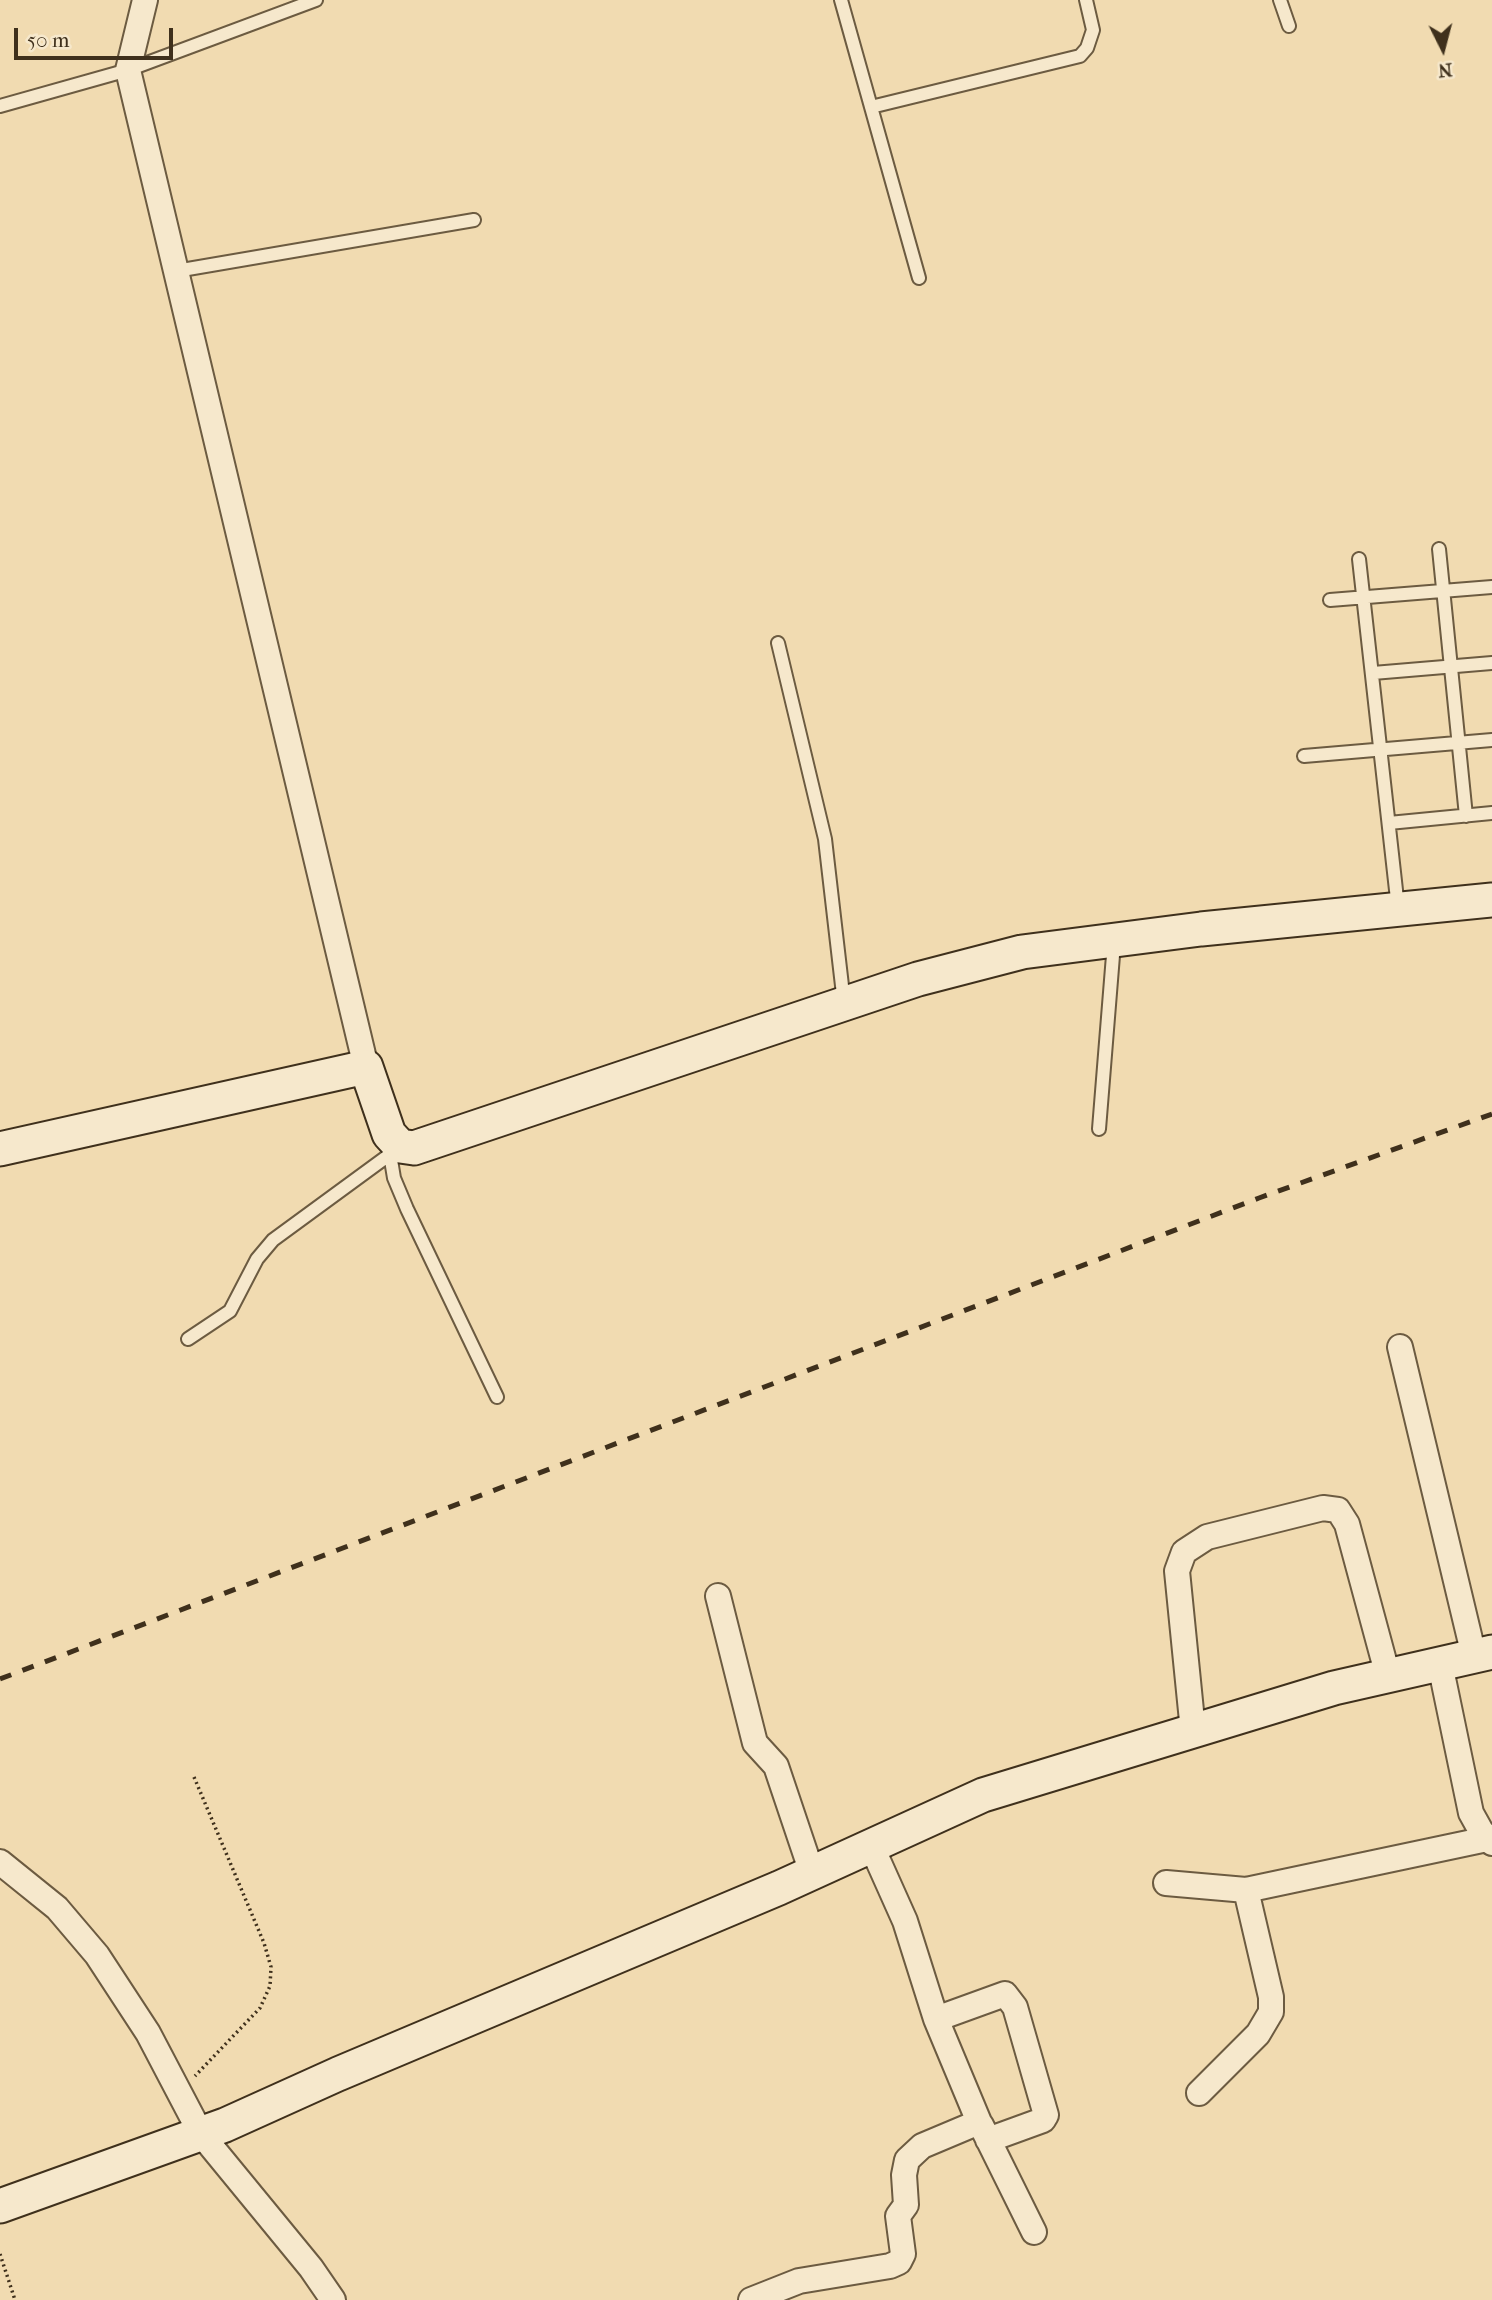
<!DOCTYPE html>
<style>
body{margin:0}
#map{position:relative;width:1492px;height:2300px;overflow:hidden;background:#f1dbb1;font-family:"IM FELL French Canon",serif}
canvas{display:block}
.north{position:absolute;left:1408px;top:14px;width:70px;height:70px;-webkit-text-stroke:5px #f6e8cc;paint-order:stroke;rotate:174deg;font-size:19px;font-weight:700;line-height:28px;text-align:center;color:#3f301c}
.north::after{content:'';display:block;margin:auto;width:24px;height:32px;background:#3f301c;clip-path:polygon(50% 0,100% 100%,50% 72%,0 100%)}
.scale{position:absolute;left:14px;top:28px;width:159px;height:32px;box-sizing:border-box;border:4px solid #3f301c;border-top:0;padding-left:9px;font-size:21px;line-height:24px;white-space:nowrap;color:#3f301c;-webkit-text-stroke:5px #f6e8cc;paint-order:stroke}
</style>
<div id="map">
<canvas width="1492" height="2300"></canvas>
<div class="north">N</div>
<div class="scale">50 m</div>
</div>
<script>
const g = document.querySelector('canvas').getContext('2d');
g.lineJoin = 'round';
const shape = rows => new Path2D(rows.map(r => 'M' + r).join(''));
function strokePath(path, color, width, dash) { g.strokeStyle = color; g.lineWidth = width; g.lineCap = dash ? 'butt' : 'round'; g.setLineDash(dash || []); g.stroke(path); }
const lane = shape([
 [841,0,919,278],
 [1280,0,1289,26],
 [0,106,128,70,316,0],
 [871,107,1080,56,1087,48,1093,30,1086,0],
 [176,271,474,220],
 [1439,549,1466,816],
 [1359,559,1398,908],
 [1330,600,1492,587],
 [778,643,825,839,844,1003],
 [1373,673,1492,663],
 [1304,756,1492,740],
 [1389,823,1492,813],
 [1099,1129,1114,943],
 [390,1154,394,1178,407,1209,497,1397],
 [188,1339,230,1311,257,1259,273,1240,400,1147]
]);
const street = shape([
 [145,0,128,70,366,1067],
 [1400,1347,1474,1656],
 [718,1596,755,1743,776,1766,812,1873],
 [1440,1664,1471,1813,1481,1831,1492,1843],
 [1193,1731,1177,1571,1184,1552,1207,1537,1323,1508,1338,1510,1347,1524,1388,1676],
 [0,1862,57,1908,97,1955,148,2033,201,2134,311,2268,333,2300],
 [1166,1883,1246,1890,1487,1839],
 [936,2019,1005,1994,1015,2007,1046,2115,1043,2120,988,2140],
 [1199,2093,1258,2034,1271,2012,1271,1997,1246,1890],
 [981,2125,1034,2232],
 [751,2300,799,2281,890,2266,899,2262,903,2254,898,2216,906,2205,904,2175,907,2160,922,2146,979,2122,936,2019,905,1921,871,1845]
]);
const secondary = shape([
 [0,1149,366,1067,389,1134,400,1146,414,1148,918,979,1022,952,1201,929,1492,900],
 [0,2206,225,2125,338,2074,779,1888,983,1795,1334,1688,1492,1652]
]);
strokePath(lane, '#6c5b41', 16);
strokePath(street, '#6c5b41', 28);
strokePath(secondary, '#3f301c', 37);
strokePath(shape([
 [194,1777,264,1943,271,1967,270,1986,260,2008,195,2076],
 [0,2254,15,2300]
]), '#3f301c', 3.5, [2, 3.5]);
strokePath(lane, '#f6e8cc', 12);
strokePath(street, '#f6e8cc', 24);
strokePath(secondary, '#f6e8cc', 33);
strokePath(shape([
 [0,1679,1259,1198,1492,1114]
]), '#3f301c', 5, [12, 12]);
</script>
